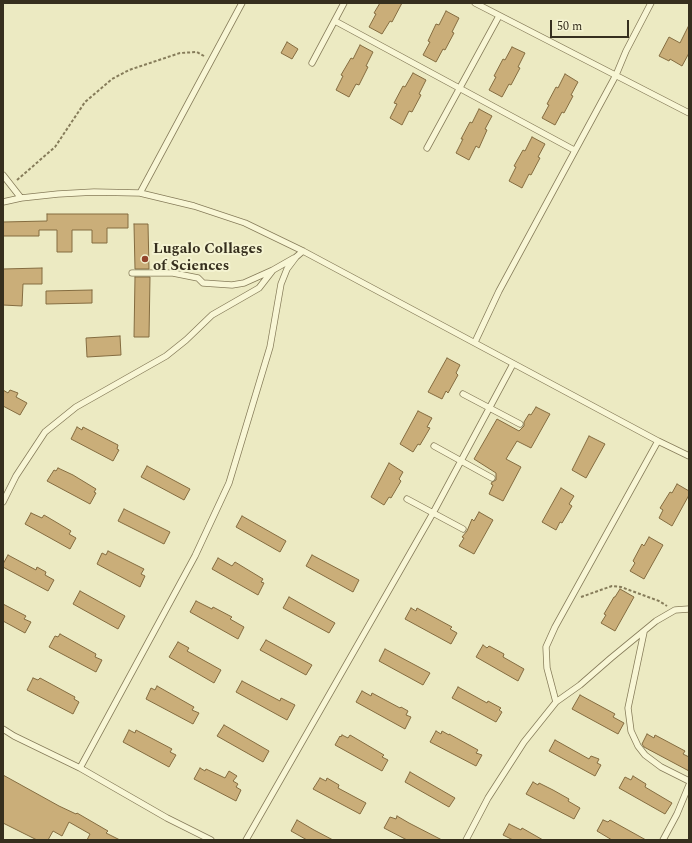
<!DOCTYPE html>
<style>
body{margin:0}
#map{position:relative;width:692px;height:843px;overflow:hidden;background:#eceac2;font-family:Spectral,serif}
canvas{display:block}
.frame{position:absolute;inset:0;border:4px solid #362f1e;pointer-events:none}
.scale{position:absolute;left:550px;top:20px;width:79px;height:18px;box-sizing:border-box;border:2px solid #362f1e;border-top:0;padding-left:5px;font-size:12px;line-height:14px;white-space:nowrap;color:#362f1e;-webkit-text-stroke:3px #f4f3d1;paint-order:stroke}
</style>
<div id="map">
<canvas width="692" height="843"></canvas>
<div class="frame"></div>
<div class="scale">50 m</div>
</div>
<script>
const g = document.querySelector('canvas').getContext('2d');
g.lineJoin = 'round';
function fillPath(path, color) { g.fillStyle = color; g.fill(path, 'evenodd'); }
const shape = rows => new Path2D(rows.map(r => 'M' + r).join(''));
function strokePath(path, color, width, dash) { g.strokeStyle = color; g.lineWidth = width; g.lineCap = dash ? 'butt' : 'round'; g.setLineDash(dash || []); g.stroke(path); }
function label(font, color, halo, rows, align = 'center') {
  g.font = font + ' Spectral,serif'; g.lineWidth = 4; g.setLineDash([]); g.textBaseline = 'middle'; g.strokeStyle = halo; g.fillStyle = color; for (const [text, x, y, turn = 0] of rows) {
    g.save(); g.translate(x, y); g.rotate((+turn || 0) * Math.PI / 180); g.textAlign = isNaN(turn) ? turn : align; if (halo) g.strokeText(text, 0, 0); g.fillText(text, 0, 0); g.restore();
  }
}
const building = shape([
 [380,3,402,3,392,22,390,21,382,34,369,27,376,14,374,13,380,3],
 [446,11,459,18,452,32,454,33,445,50,443,49,436,62,423,55,430,42,428,41,436,24,439,25,446,11],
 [689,25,689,53,682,66,670,59,669,61,659,56,669,37,680,43,689,25],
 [287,42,298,49,292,59,281,53,287,42],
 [360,45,373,52,366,66,368,67,359,85,356,84,349,97,336,90,343,76,341,75,351,58,353,59,360,45],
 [512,47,525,53,518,67,520,68,511,85,509,84,502,97,489,90,496,77,494,76,503,59,505,60,512,47],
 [413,73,426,80,419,94,421,95,412,112,409,111,402,125,390,118,397,104,394,103,403,86,405,87,413,73],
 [565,74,578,82,571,95,573,96,564,113,562,112,555,125,542,118,549,105,547,104,556,87,558,88,565,74],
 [479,109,492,116,485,129,487,130,479,148,476,146,469,160,456,153,463,139,461,139,470,122,472,123,479,109],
 [532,137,545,144,538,157,540,158,531,175,529,174,522,188,509,181,516,167,514,166,523,150,525,151,532,137],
 [47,214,128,214,128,228,107,228,107,243,92,243,92,230,72,230,72,252,57,252,57,230,39,230,39,236,3,236,3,222,47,221,47,214],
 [134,224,148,224,149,269,135,269,134,224],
 [42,268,42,284,23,284,22,306,3,305,3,269,42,268],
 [135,277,150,277,149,337,134,337,135,277],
 [92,290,92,303,46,304,46,291,92,290],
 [120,336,121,355,87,357,86,338,120,336],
 [447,358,460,365,456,373,458,375,448,393,446,391,442,399,428,392,447,358],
 [3,390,8,393,10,390,18,393,16,397,27,403,20,415,3,406,3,390],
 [536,407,550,414,531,448,517,441,506,459,521,467,503,501,489,494,493,485,491,484,492,482,496,480,496,473,474,459,497,419,519,431,524,426,524,422,529,414,531,415,536,407],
 [418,411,432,418,427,427,430,428,420,445,418,444,413,452,400,444,418,411],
 [77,427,82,430,83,427,118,445,117,449,119,450,113,461,71,439,77,427],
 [589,436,605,444,586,478,572,470,589,436],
 [389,463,403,472,399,479,401,481,391,498,389,497,384,505,371,497,389,463],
 [147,466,190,489,184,500,141,477,147,466],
 [58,468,73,475,96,489,94,492,96,493,90,504,47,481,54,470,56,471,58,468],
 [677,484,689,491,689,495,672,526,659,518,663,510,660,508,670,492,672,493,677,484],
 [561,488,574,496,569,504,572,506,562,523,560,522,556,530,542,522,561,488],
 [124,509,170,532,164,544,118,521,124,509],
 [479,512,493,520,474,554,459,546,464,538,462,537,467,531,472,519,474,521,479,512],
 [31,513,42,518,44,515,71,531,69,534,76,538,70,549,25,524,31,513],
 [242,516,286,541,280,552,236,527,242,516],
 [649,537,663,545,644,579,630,571,635,563,633,561,642,544,644,546,649,537],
 [108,551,144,569,141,574,145,576,140,587,97,564,102,553,106,555,108,551],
 [8,555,36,570,37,567,46,572,45,575,54,580,48,591,3,567,3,564,8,555],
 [312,555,359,580,353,592,306,566,312,555],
 [218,558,232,566,235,562,263,579,261,582,264,583,258,595,212,569,218,558],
 [620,589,634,597,615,631,601,623,606,615,604,614,614,597,615,597,620,589],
 [80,591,125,616,118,629,73,604,80,591],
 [289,597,335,623,329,633,283,608,289,597],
 [196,601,212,609,213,607,232,617,230,619,244,627,238,639,190,612,196,601],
 [3,604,26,616,24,619,31,622,25,633,3,621,3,604],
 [411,608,416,611,417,608,452,627,450,629,457,633,451,644,405,619,411,608],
 [60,634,96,654,95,657,102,660,96,672,49,647,55,636,58,637,60,634],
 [266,640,312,665,306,675,260,650,266,640],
 [178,642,189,648,187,651,221,670,214,683,169,657,178,642],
 [483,645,487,648,489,646,491,647,504,654,503,657,524,669,518,681,476,657,483,645],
 [385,649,430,673,423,685,379,661,385,649],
 [33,678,38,680,40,678,75,697,74,699,79,702,73,714,27,690,33,678],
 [242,681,280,701,281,698,295,705,287,720,236,692,242,681],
 [157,686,194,707,192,710,199,713,193,724,146,699,151,688,155,690,157,686],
 [458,687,487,703,488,701,501,708,499,710,502,712,496,722,452,698,458,687],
 [362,691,371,696,372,693,400,708,401,707,408,711,406,715,411,717,405,729,356,702,362,691],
 [580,695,615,714,613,717,624,723,618,734,572,709,580,695],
 [224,725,269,751,263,762,217,736,224,725],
 [129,730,135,733,136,730,172,749,170,752,176,755,169,767,123,742,129,730],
 [436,731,441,734,442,731,449,735,449,734,478,750,476,753,482,755,476,766,430,742,436,731],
 [647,734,654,738,655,735,685,751,683,754,689,757,689,771,644,747,642,744,647,734],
 [342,735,348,738,350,735,384,755,382,757,388,760,382,771,335,745,340,736,341,737,342,735],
 [555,740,589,759,591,756,599,759,597,763,601,765,595,776,549,751,555,740],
 [200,768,205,771,206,769,225,778,229,771,237,776,233,781,238,784,236,787,241,790,236,801,194,779,200,768],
 [410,772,455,798,449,807,405,782,410,772],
 [3,775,59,806,76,814,77,813,108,831,106,833,120,840,87,840,90,834,69,822,62,836,53,831,48,840,37,840,3,823,3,775],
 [633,776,646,784,645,787,672,803,665,814,619,788,625,777,631,780,633,776],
 [320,778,326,781,327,778,339,785,338,788,366,803,360,814,313,789,320,778],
 [533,782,538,785,539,783,553,790,569,799,568,801,580,808,574,819,526,794,533,782],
 [397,816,409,823,442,840,407,840,384,828,390,817,396,819,397,816],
 [297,820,314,830,333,840,307,840,291,831,297,820],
 [603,820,608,822,610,820,646,840,612,840,597,831,603,820],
 [509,824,521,830,522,828,543,840,513,840,503,835,509,824]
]);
fillPath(building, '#caae79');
strokePath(building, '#846c40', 1);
const service = shape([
 [475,3,689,113],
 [335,21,574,150],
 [312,63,344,3],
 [427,148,499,16],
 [3,175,21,198],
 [140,193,242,3],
 [3,202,21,198,58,194,94,192,140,193,194,206,245,223,303,251,658,441,689,456],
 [132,273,173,273,198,278,203,283,232,285,244,283,273,270,294,258],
 [475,342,499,291,616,75,626,51,651,3],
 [463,394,520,424],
 [434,446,492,478],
 [407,499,463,529],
 [3,502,16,476,45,432,76,407,166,356,186,340,212,315,259,288,273,270],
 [644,632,628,708,631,731,638,746,645,755,661,767,689,781],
 [556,702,547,668,546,647,555,627,658,441],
 [3,729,14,736,80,768,167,818,211,840],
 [80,768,195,556,229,483,270,347,281,284,287,269,296,257,303,251],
 [246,840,433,513,513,364],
 [466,840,488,798,524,742,556,702,580,685,611,658,656,621,675,610,689,609],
 [663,840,677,814,689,785]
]);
strokePath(service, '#867c5a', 7);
strokePath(shape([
 [17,180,55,147,85,102,112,79,129,70,180,53,197,52,204,56],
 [581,597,612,586,621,587,659,601,667,606]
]), '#867c5a', 2, [3, 2]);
strokePath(service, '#f8f6d5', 5.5);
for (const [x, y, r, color] of [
 [145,259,4,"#93442c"]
]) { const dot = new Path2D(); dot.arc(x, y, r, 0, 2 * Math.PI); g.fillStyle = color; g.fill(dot); strokePath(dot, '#f4f3d1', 1.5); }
label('bold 15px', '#362f1e', '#f4f3d1', [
 ["Lugalo Collages",153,250],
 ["of Sciences",153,267]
], 'left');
</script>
